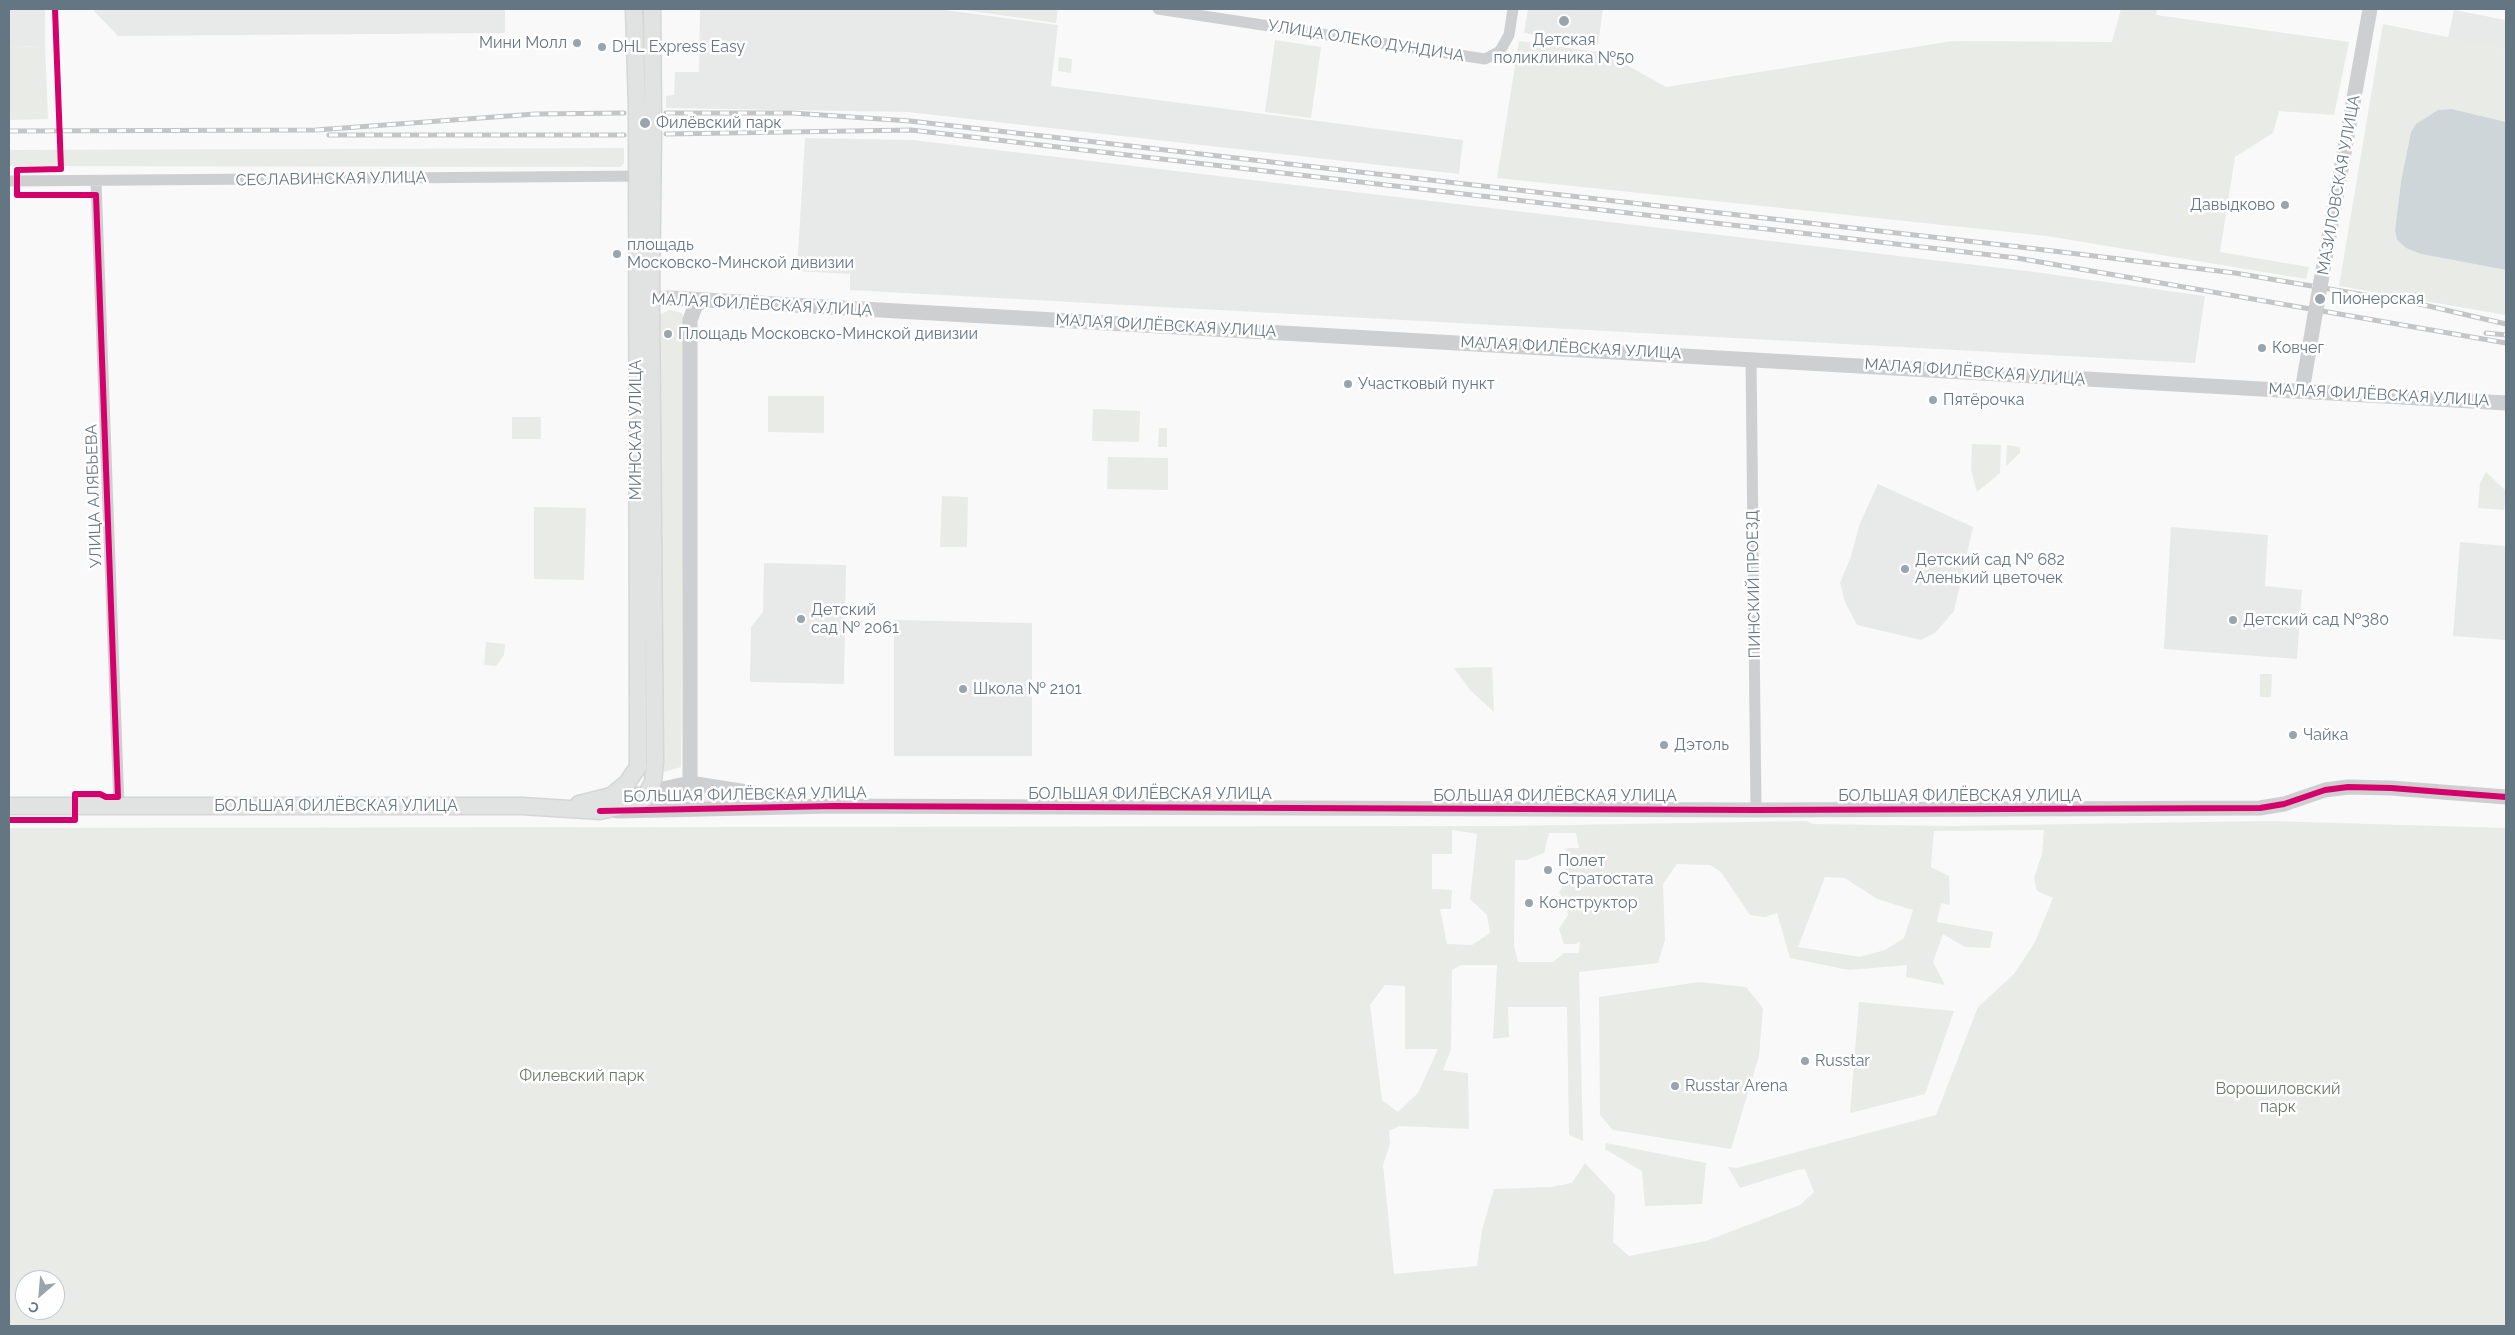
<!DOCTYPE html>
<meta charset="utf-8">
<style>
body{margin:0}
#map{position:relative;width:2515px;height:1335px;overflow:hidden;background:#f9f9f9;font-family:Raleway,sans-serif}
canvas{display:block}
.frame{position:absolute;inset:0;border:10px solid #657683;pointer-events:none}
.north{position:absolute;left:15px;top:1270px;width:50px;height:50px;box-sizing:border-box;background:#fff;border:1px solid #c1c8cd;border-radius:50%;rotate:207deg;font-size:14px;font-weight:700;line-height:20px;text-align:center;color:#657683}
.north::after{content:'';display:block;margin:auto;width:18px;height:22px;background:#99a4ac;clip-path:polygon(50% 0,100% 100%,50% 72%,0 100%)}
</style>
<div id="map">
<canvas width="2515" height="1335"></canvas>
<div class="frame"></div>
<div class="north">С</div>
</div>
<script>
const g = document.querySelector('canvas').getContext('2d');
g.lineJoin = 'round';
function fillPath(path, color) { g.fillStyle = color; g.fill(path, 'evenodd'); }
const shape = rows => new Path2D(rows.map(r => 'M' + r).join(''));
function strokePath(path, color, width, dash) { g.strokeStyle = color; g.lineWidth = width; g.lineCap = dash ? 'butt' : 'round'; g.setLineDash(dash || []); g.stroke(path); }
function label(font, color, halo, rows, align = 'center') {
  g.font = font + ' Raleway,sans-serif'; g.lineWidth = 5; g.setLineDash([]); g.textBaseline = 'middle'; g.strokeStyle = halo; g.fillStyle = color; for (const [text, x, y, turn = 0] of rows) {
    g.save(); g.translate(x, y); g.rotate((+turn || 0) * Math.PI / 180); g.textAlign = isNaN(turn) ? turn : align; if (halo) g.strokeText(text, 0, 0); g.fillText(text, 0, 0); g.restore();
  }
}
fillPath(shape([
 [9,9,45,9,45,46,9,47],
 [92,9,505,9,505,33,118,36],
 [700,9,937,9,1058,25,1051,86,1463,140,1459,174,908,112,666,108,666,96,674,95,675,72,699,72],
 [1528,9,1603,9,1598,44,1524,33],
 [2454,10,2506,20,2506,49,2448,38],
 [805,138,912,140,2035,272,2205,296,2195,363,850,290,850,274,797,271],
 [1878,484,1973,527,1954,611,1935,633,1921,640,1857,625,1845,602,1840,583,1851,556,1860,523],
 [2171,527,2268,535,2265,586,2302,590,2297,659,2164,649],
 [2460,542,2506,546,2506,640,2453,636],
 [764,563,846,565,844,684,750,682,751,627,763,612],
 [894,620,1032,623,1032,756,894,756]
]), '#e8e9e9');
fillPath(shape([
 [958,9,1058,9,1056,23],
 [2121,9,2157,9,2156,15,2349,42,2334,115,2279,111,2273,133,2235,157,2220,252,2309,267,2306,279,2047,236,1497,178,1519,41,1605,53,1666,87,1953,41,2112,42],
 [2383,24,2506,49,2506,122,2452,109,2439,110,2416,124,2411,132,2401,181,2395,230,2397,240,2406,248,2421,254,2506,270,2506,315,2339,286],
 [1275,40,1321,47,1311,118,1265,112],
 [45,46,48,119,9,120,9,47],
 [1059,57,1072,59,1071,73,1058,71],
 [624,148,624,163,620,167,9,166,9,150],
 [669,310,682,313,685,321,681,767,664,772,658,316],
 [768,396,824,396,824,433,768,432],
 [1093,409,1140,411,1139,442,1092,441],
 [512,417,541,417,541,439,512,439],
 [1159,428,1167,428,1167,447,1158,447],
 [1972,444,2001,445,2000,473,1977,492,1971,470],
 [2007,445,2020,447,2020,453,2006,466],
 [1108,457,1168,458,1168,490,1107,489],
 [2486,472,2506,491,2504,510,2478,508,2480,483],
 [942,496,968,497,967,547,940,547],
 [534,507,586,508,584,580,534,579],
 [486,642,505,644,504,655,496,666,484,665],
 [1492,667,1494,712,1470,690,1454,668],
 [2260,674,2272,674,2271,697,2260,697],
 [698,791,782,800,698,802,696,794],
 [1806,821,1813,824,1948,826,2269,821,2506,828,2506,1326,9,1326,9,828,1507,826],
 [1452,830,1477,834,1470,899,1487,915,1490,933,1472,945,1447,944,1440,909,1451,909,1452,890,1432,889,1432,854,1452,854],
 [2044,830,2042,854,2034,878,2037,891,2053,898,2035,942,2014,974,1978,1007,1936,1115,1737,1168,1728,1167,1740,1188,1797,1170,1805,1169,1814,1192,1800,1205,1706,1241,1629,1256,1613,1242,1615,1195,1585,1163,1572,1183,1551,1187,1494,1189,1482,1230,1477,1266,1394,1274,1383,1165,1390,1144,1389,1131,1399,1126,1469,1129,1468,1073,1443,1070,1451,1049,1452,970,1461,965,1497,965,1493,1039,1509,1037,1508,1007,1567,1007,1569,1135,1583,1141,1579,972,1658,963,1665,940,1663,884,1677,864,1710,865,1721,872,1750,915,1765,917,1777,913,1790,958,1849,970,1907,965,1906,977,1945,985,1933,962,1943,934,1965,947,1990,948,1993,932,1937,922,1941,903,1950,905,1949,876,1931,867,1934,831],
 [1549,833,1576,833,1579,848,1567,848,1565,853,1566,880,1559,893,1565,899,1568,915,1559,929,1564,944,1576,944,1580,941,1579,953,1564,953,1553,962,1518,962,1514,946,1515,860,1526,860,1544,853],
 [1825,877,1845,878,1877,899,1913,910,1904,938,1885,950,1860,957,1798,947],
 [1385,985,1405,986,1405,1049,1438,1049,1418,1093,1398,1112,1382,1100,1370,1005],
 [25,1280,55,1280,55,1310,25,1310],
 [1699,982,1746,987,1763,1008,1759,1056,1731,1149,1613,1130,1600,1115,1599,997],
 [1859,1002,1954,1011,1925,1094,1850,1113],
 [1606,1143,1706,1163,1702,1204,1645,1206,1642,1171,1605,1149]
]), '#e8ebe6');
fillPath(shape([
 [2452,109,2506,122,2506,270,2421,254,2406,248,2397,240,2395,230,2401,181,2411,132,2416,124,2438,110]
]), '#ced6d9');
const secondary = shape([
 [634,9,637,108],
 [652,9,653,108],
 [579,804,611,796,627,783,638,767,637,137],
 [9,806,522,806,600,811,632,804,645,798,653,782,655,762,651,298,653,137]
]);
strokePath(secondary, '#d5d6d7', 19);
strokePath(shape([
 [1158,9,1485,59,1500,51,1509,35,1513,9],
 [9,181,644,176],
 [96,182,119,807],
 [1751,358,1756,810]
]), '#cecfd0', 11);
strokePath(shape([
 [2321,281,2370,9],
 [639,300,670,298,2506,403],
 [2302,391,2315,315],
 [690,783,690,320,695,307,700,302,707,300],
 [611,796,639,794,690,783,797,800],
 [617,811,833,806,1756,810,2260,808,2284,804,2325,790,2348,787,2391,788,2506,797]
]), '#cecfd0', 15);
strokePath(secondary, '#e1e2e2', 16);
const rail = shape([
 [666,113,792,113,910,121,2020,247,2235,273,2424,305,2506,324],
 [9,131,316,130,535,114,624,113],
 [666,134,911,130,2017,258,2506,343],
 [329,135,624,135],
 [2486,333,2506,335]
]);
strokePath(rail, '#c3c5c6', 5);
strokePath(rail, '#fff', 3, [9]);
const secondaryBridge = shape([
 [637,108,637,137],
 [653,108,653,137]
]);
strokePath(secondaryBridge, '#d5d6d7', 19, []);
strokePath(shape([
 [2315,315,2321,281]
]), '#cecfd0', 15);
strokePath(secondaryBridge, '#e1e2e2', 16);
strokePath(shape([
 [600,811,833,806,1756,810,2260,808,2284,804,2325,790,2348,787,2391,788,2506,797],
 [9,820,75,820,75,794,100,794,106,797,118,797,96,195,17,195,17,170,61,169,55,9]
]), '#d6006c', 6);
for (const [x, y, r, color] of [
 [1564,21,6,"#99a4ac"],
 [577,43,5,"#99a4ac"],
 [602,47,5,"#99a4ac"],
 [645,123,6,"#99a4ac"],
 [2285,205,5,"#99a4ac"],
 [617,254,5,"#99a4ac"],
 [2320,299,6,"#99a4ac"],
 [668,334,5,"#99a4ac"],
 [2262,348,5,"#99a4ac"],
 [1348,384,5,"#99a4ac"],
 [1933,400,5,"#99a4ac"],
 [1905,569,5,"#99a4ac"],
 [801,619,5,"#99a4ac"],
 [2233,620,5,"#99a4ac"],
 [963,689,5,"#99a4ac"],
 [2293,735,5,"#99a4ac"],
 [1664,745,5,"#99a4ac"],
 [1548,870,5,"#99a4ac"],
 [1529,903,5,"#99a4ac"],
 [1805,1061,5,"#99a4ac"],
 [1675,1086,5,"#99a4ac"]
]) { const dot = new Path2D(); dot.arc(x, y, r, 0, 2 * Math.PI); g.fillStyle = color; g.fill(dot); strokePath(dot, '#fff', 2); }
label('16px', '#657683', '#fff', [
 ["Детская",1564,40,"center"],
 ["поликлиника №50",1564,58,"center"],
 ["Мини Молл",567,43,"right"],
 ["DHL Express Easy",612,47],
 ["Филёвский парк",656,123],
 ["Давыдково",2275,205,"right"],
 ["площадь",627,245],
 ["Московско-Минской дивизии",627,263],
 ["Пионерская",2331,299],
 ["Площадь Московско-Минской дивизии",678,334],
 ["Ковчег",2272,348],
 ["Участковый пункт",1358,384],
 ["Пятёрочка",1943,400],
 ["Детский сад № 682",1915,560],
 ["Аленький цветочек",1915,578],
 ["Детский",811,610],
 ["сад № 2061",811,628],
 ["Детский сад №380",2243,620],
 ["Школа № 2101",973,689],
 ["Чайка",2303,735],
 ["Дэтоль",1674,745],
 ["Полет",1558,861],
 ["Стратостата",1558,879],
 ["Конструктор",1539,903],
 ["Russtar",1815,1061],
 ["Russtar Arena",1685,1086]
], 'left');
label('16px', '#657683', '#fff', [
 ["УЛИЦА ОЛЕКО ДУНДИЧА",1366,41,9],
 ["СЕСЛАВИНСКАЯ УЛИЦА",331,179,-1],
 ["МАЗИЛОВСКАЯ УЛИЦА",2339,185,-80],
 ["МАЛАЯ ФИЛЁВСКАЯ УЛИЦА",762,305,3],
 ["МАЛАЯ ФИЛЁВСКАЯ УЛИЦА",1166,326,3],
 ["МАЛАЯ ФИЛЁВСКАЯ УЛИЦА",1571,348,3],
 ["МАЛАЯ ФИЛЁВСКАЯ УЛИЦА",1975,372,4],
 ["МАЛАЯ ФИЛЁВСКАЯ УЛИЦА",2379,395,3],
 ["МИНСКАЯ УЛИЦА",636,430,-90],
 ["УЛИЦА АЛЯБЬЕВА",94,496,-92],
 ["ПИНСКИЙ ПРОЕЗД",1754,584,-91],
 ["БОЛЬШАЯ ФИЛЁВСКАЯ УЛИЦА",1150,794],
 ["БОЛЬШАЯ ФИЛЁВСКАЯ УЛИЦА",745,795,-1],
 ["БОЛЬШАЯ ФИЛЁВСКАЯ УЛИЦА",1555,796],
 ["БОЛЬШАЯ ФИЛЁВСКАЯ УЛИЦА",1960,796],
 ["БОЛЬШАЯ ФИЛЁВСКАЯ УЛИЦА",336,806]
]);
label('16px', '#687a64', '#fff', [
 ["Филевский парк",582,1076],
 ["Ворошиловский",2278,1089],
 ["парк",2278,1107]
]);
</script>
